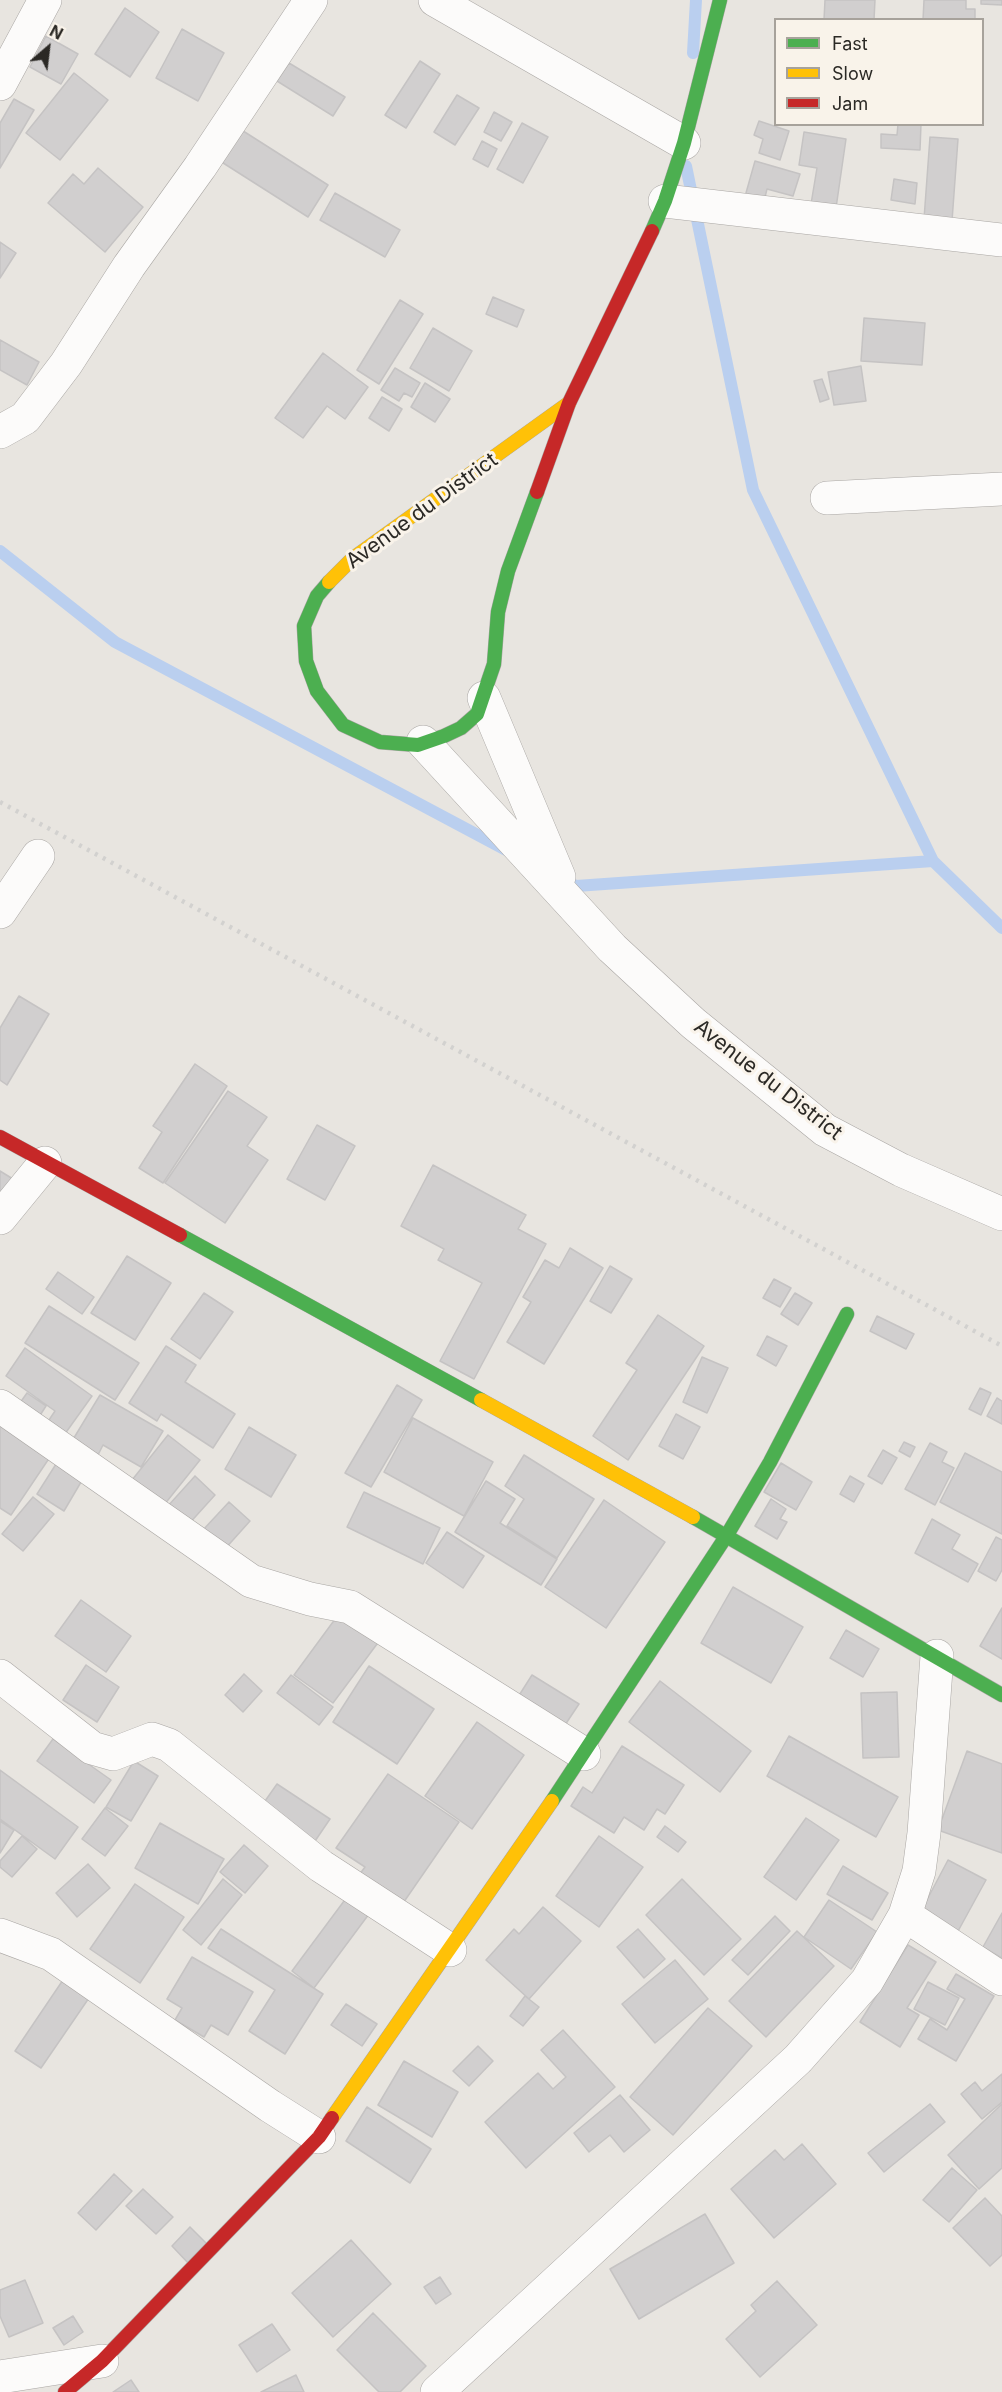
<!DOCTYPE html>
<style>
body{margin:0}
#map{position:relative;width:1002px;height:2392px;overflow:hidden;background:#e8e5e0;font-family:Inter,sans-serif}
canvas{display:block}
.legend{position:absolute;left:774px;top:18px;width:210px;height:108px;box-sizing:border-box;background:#f9f3ea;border:2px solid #a7a29b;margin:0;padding:8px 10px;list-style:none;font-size:18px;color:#2b2925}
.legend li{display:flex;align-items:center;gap:12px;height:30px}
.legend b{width:30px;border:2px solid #a7a29b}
.north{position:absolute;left:18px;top:18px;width:60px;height:60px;-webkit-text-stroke:4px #f9f3ea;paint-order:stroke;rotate:28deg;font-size:16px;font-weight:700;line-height:24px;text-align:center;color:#2b2925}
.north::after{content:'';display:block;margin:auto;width:21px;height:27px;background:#2b2925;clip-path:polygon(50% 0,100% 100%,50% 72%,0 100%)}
</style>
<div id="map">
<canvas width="1002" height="2392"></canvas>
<ul class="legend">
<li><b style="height:8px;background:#4caf50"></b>Fast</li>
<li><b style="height:8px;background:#ffc107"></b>Slow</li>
<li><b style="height:8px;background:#c62828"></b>Jam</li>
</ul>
<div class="north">N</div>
</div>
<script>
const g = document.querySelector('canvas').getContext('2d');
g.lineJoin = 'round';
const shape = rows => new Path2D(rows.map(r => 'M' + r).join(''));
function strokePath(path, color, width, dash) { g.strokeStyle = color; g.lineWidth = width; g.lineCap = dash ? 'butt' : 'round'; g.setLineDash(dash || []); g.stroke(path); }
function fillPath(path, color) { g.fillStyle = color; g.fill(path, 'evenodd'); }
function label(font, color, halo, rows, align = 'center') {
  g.font = font + ' Inter,sans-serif'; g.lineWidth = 6; g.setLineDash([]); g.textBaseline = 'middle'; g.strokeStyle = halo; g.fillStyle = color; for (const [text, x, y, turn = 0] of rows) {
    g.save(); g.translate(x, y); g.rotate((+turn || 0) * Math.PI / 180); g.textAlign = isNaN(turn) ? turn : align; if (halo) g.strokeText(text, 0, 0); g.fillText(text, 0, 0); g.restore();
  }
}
strokePath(shape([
 [693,53,696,0],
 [686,166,753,490,933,861,1002,928],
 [0,551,115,642,506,850],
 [564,880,576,886,933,861]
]), '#bacfef', 12);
const building = shape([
 [825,0,875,0,874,20,824,20,825,0],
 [924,0,966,0,966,9,975,9,975,20,923,20,924,0],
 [981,0,1002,0,1002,5,981,4,981,0],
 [125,8,159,32,130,77,95,54,125,8],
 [182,29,224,53,198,101,156,78,182,29],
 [46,36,78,54,61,84,30,67,46,36],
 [420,61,440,74,406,128,385,115,420,61],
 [289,63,345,97,333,116,277,81,289,63],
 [74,73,108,100,60,160,26,133,74,73],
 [457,95,479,108,455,145,434,132,457,95],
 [14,99,34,110,0,168,0,123,14,99],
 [494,112,512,122,501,141,484,132,494,112],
 [759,121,789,131,780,160,759,153,763,139,754,135,759,121],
 [522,123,548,137,523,183,497,169,522,123],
 [898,124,921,124,920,150,881,148,881,134,897,135,898,124],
 [240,129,328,185,308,217,220,161,240,129],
 [804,132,846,139,836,208,811,204,817,168,799,165,804,132],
 [930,137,958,139,952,221,924,219,930,137],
 [482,141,497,149,488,167,473,159,482,141],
 [755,161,800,174,793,196,767,189,763,205,744,200,755,161],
 [98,168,143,207,105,252,48,203,73,174,84,184,98,168],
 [894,179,917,183,915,204,891,200,894,179],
 [335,193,400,230,385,257,320,220,335,193],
 [0,242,16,253,0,278,0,242],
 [493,297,524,310,517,327,486,314,493,297],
 [400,300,423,314,379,384,357,370,400,300],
 [864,318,925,323,922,365,861,361,864,318],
 [433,328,472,351,449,391,410,368,433,328],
 [0,340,39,362,27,385,0,370,0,340],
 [323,353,368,387,345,419,327,406,303,438,275,418,323,353],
 [861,366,866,401,834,405,828,372,861,366],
 [395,368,420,383,412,397,404,393,399,401,381,390,395,368],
 [822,379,829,399,820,402,814,381,822,379],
 [425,383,450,399,435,422,411,407,425,383],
 [382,397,402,409,389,431,369,418,382,397],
 [19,996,49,1014,7,1085,0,1080,0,1028,19,996],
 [195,1064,227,1086,163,1183,139,1168,162,1132,153,1126,195,1064],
 [228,1091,267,1117,247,1146,268,1160,225,1223,165,1183,228,1091],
 [317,1125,355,1146,325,1200,287,1179,317,1125],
 [433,1165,526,1215,518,1229,546,1244,474,1379,440,1361,482,1283,438,1260,444,1249,401,1226,433,1165],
 [0,1171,13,1179,0,1200,0,1171],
 [570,1248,603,1268,544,1364,507,1342,531,1302,523,1297,545,1260,559,1268,570,1248],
 [127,1256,171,1283,135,1340,91,1313,127,1256],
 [610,1266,632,1279,611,1313,590,1301,610,1266],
 [58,1272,94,1297,82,1314,46,1289,58,1272],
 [774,1279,791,1288,780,1307,763,1298,774,1279],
 [204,1293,233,1312,200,1359,171,1339,204,1293],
 [795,1293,812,1303,798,1325,781,1314,795,1293],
 [49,1306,139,1363,115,1400,25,1343,49,1306],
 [658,1315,704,1346,628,1460,593,1436,637,1370,626,1363,658,1315],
 [877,1316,914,1334,906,1349,870,1331,877,1316],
 [767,1336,787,1346,776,1366,757,1355,767,1336],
 [166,1346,196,1365,185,1382,235,1414,213,1448,161,1414,157,1421,129,1403,166,1346],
 [25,1348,92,1396,62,1438,45,1426,55,1411,6,1376,25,1348],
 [702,1357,728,1368,707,1413,683,1402,702,1357],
 [397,1385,422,1400,371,1487,345,1473,397,1385],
 [980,1388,991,1393,981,1415,969,1409,980,1388],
 [27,1393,46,1406,37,1420,17,1407,27,1393],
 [100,1395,163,1431,141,1467,103,1445,95,1461,69,1446,100,1395],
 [997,1398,1002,1401,1002,1424,987,1416,997,1398],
 [676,1414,700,1427,683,1459,659,1446,676,1414],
 [413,1418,493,1462,464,1516,384,1472,413,1418],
 [0,1424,50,1457,11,1515,0,1508,0,1424],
 [249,1427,296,1455,271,1497,225,1469,249,1427],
 [168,1435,200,1460,160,1510,128,1485,168,1435],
 [904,1442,915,1447,910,1457,899,1451,904,1442],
 [930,1443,947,1452,942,1462,954,1468,935,1505,905,1489,930,1443],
 [883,1450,897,1458,882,1484,868,1476,883,1450],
 [965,1453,1002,1472,1002,1534,940,1502,965,1453],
 [524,1455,594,1499,557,1558,507,1526,524,1499,505,1486,524,1455],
 [58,1461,84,1477,64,1511,37,1494,58,1461],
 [781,1463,812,1482,796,1510,764,1492,781,1463],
 [195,1476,215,1495,187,1526,167,1507,195,1476],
 [850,1476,864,1484,854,1502,840,1494,850,1476],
 [486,1481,515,1499,500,1523,557,1559,541,1585,455,1532,486,1481],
 [364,1492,440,1528,423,1564,347,1527,364,1492],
 [33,1497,54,1514,23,1551,2,1534,33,1497],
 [771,1499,786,1509,780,1519,787,1522,777,1539,755,1526,771,1499],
 [604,1500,665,1542,606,1628,545,1587,604,1500],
 [229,1502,250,1521,224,1550,202,1531,229,1502],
 [932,1519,960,1535,952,1549,978,1564,968,1582,915,1553,932,1519],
 [447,1532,484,1556,463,1588,426,1563,447,1532],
 [996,1537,1002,1540,1002,1570,996,1581,978,1571,996,1537],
 [733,1587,803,1627,771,1683,701,1643,733,1587],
 [81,1600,131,1636,106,1672,55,1636,81,1600],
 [1002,1608,1002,1659,980,1646,1002,1608],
 [341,1611,380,1640,333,1703,294,1675,341,1611],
 [846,1630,879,1649,863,1677,830,1658,846,1630],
 [86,1665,119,1687,97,1722,63,1700,86,1665],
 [369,1666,434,1709,397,1764,333,1722,369,1666],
 [244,1674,262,1691,243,1712,225,1695,244,1674],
 [291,1675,333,1707,319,1725,277,1693,291,1675],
 [532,1675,579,1704,565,1725,518,1697,532,1675],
 [660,1681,751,1751,720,1792,629,1722,660,1681],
 [897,1692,899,1757,863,1758,861,1693,897,1692],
 [477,1722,524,1755,472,1829,425,1796,477,1722],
 [789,1736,898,1797,876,1837,767,1776,789,1736],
 [53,1739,111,1780,94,1803,37,1761,53,1739],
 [622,1746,684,1785,665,1814,657,1809,644,1830,624,1817,614,1833,571,1806,583,1787,592,1793,622,1746],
 [967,1751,1002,1764,1002,1853,938,1830,967,1751],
 [134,1761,158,1776,131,1821,106,1807,134,1761],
 [0,1770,78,1827,55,1859,0,1819,0,1770],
 [388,1774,459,1822,399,1909,356,1879,365,1867,336,1848,388,1774],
 [277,1784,330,1819,311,1847,258,1811,277,1784],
 [105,1808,128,1826,105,1856,82,1839,105,1808],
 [806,1818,839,1840,796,1900,764,1877,806,1818],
 [0,1821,14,1830,0,1853,0,1821],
 [160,1823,224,1859,198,1904,135,1868,160,1823],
 [665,1826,686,1842,678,1852,657,1837,665,1826],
 [22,1836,37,1849,12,1877,0,1867,0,1861,22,1836],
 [599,1836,643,1867,599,1927,556,1896,599,1836],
 [244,1845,268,1866,245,1893,220,1872,244,1845],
 [948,1860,986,1880,957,1933,920,1913,948,1860],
 [88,1864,110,1888,77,1917,56,1893,88,1864],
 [843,1866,888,1893,872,1920,827,1894,843,1866],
 [223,1879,242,1895,201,1945,183,1930,223,1879],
 [682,1879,741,1939,704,1975,646,1915,682,1879],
 [135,1884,184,1917,140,1983,90,1949,135,1884],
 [347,1897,369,1914,314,1988,292,1971,347,1897],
 [829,1900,877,1932,851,1969,804,1937,829,1900],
 [543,1907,581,1941,529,1999,486,1960,514,1929,519,1934,543,1907],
 [1002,1913,1002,1958,983,1947,1002,1913],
 [775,1916,790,1931,748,1975,732,1960,775,1916],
 [221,1929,323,1994,285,2054,249,2031,275,1990,208,1948,221,1929],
 [638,1929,665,1959,644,1978,617,1947,638,1929],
 [797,1931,834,1966,766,2037,729,2001,797,1931],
 [908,1945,936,1962,907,2008,919,2015,900,2047,860,2022,908,1945],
 [192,1957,253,1992,228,2035,211,2025,204,2037,175,2020,182,2008,167,1999,192,1957],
 [675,1960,708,1999,655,2043,622,2004,675,1960],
 [956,1974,994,1996,956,2061,918,2039,930,2019,947,2030,965,1999,947,1989,956,1974],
 [65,1977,91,1995,41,2068,15,2051,65,1977],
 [928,1982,959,1998,945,2025,914,2009,928,1982],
 [525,1996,539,2007,523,2026,510,2016,525,1996],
 [346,2004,377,2024,362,2046,331,2025,346,2004],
 [708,2008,752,2046,673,2135,630,2097,708,2008],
 [563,2030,615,2087,526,2168,485,2122,538,2073,553,2089,566,2077,541,2050,563,2030],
 [478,2046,493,2061,469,2086,453,2071,478,2046],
 [404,2061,458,2092,432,2137,378,2105,404,2061],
 [1002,2074,1002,2102,982,2119,961,2094,975,2082,982,2091,1002,2074],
 [620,2095,650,2130,624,2152,610,2135,589,2152,574,2133,620,2095],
 [930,2104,945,2122,884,2172,868,2153,930,2104],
 [1002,2104,1002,2168,979,2189,948,2155,1002,2104],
 [367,2107,431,2149,410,2183,346,2141,367,2107],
 [802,2144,836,2184,774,2238,731,2189,775,2150,784,2160,802,2144],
 [952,2168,977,2190,949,2222,923,2200,952,2168],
 [114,2174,132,2191,96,2230,78,2213,114,2174],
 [143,2189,173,2217,156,2234,126,2206,143,2189],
 [985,2198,1002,2216,1002,2255,990,2266,953,2228,985,2198],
 [705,2214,734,2263,639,2319,610,2269,705,2214],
 [190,2227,208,2245,189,2264,172,2246,190,2227],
 [351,2240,391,2284,333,2337,292,2293,351,2240],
 [440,2277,451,2294,436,2304,424,2287,440,2277],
 [25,2280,43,2323,9,2337,0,2316,0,2290,25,2280],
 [777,2281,817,2325,760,2377,726,2339,756,2311,751,2305,777,2281],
 [373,2313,426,2366,400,2392,379,2392,337,2350,373,2313],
 [73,2316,83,2332,64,2345,53,2328,73,2316],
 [272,2324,290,2350,257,2372,239,2345,272,2324],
 [296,2375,304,2392,261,2392,296,2375],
 [131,2380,139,2392,113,2392,131,2380]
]);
fillPath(building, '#d1cfcf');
strokePath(building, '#c5c3c3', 1.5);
const street = shape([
 [435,0,684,143],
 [0,84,45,0],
 [665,201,1002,240],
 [0,432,25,418,66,364,129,266,200,167,311,0],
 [827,498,1002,489],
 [484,698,559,877],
 [423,742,612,948,693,1023,825,1130,901,1170,1002,1214],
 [0,912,38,856],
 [0,1218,45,1163],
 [0,1406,251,1581,310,1599,350,1607,584,1754],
 [0,1676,92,1748,113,1754,152,1739,169,1745,321,1866,450,1950],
 [905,1915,1002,1979],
 [0,1935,51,1954,270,2106,319,2137],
 [0,2377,102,2361],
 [437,2392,798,2059,867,1981,905,1915,919,1871,924,1833,937,1656]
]);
const fast = shape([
 [652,231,665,201,684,143,720,0],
 [329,582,317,596,304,626,306,661,317,691,343,725,380,742,418,745,444,736,461,728,477,714,494,664,498,612,508,571,537,492],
 [180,1235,481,1400],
 [693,1517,1002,1695],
 [552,1801,727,1535,770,1462,847,1314]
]);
const slow = shape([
 [329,582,352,559,569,403],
 [481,1400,693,1517],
 [332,2118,552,1801]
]);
const jam = shape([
 [537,492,569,403,652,231],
 [0,1137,180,1235],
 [65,2392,102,2361,319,2137,332,2118]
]);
strokePath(street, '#a9a6a3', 34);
strokePath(fast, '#a9a6a3', 15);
strokePath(slow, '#a9a6a3', 15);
strokePath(jam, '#a9a6a3', 15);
strokePath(street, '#fcfbfa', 33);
strokePath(fast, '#4caf50', 14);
strokePath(slow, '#ffc107', 14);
strokePath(jam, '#c62828', 14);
strokePath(shape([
 [0,802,1002,1346]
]), '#d2d1cf', 4.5, [3, 6]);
label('21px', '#2b2925', '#f9f3ea', [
 ["Avenue du District",422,511,-36],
 ["Avenue du District",768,1080,38]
]);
</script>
